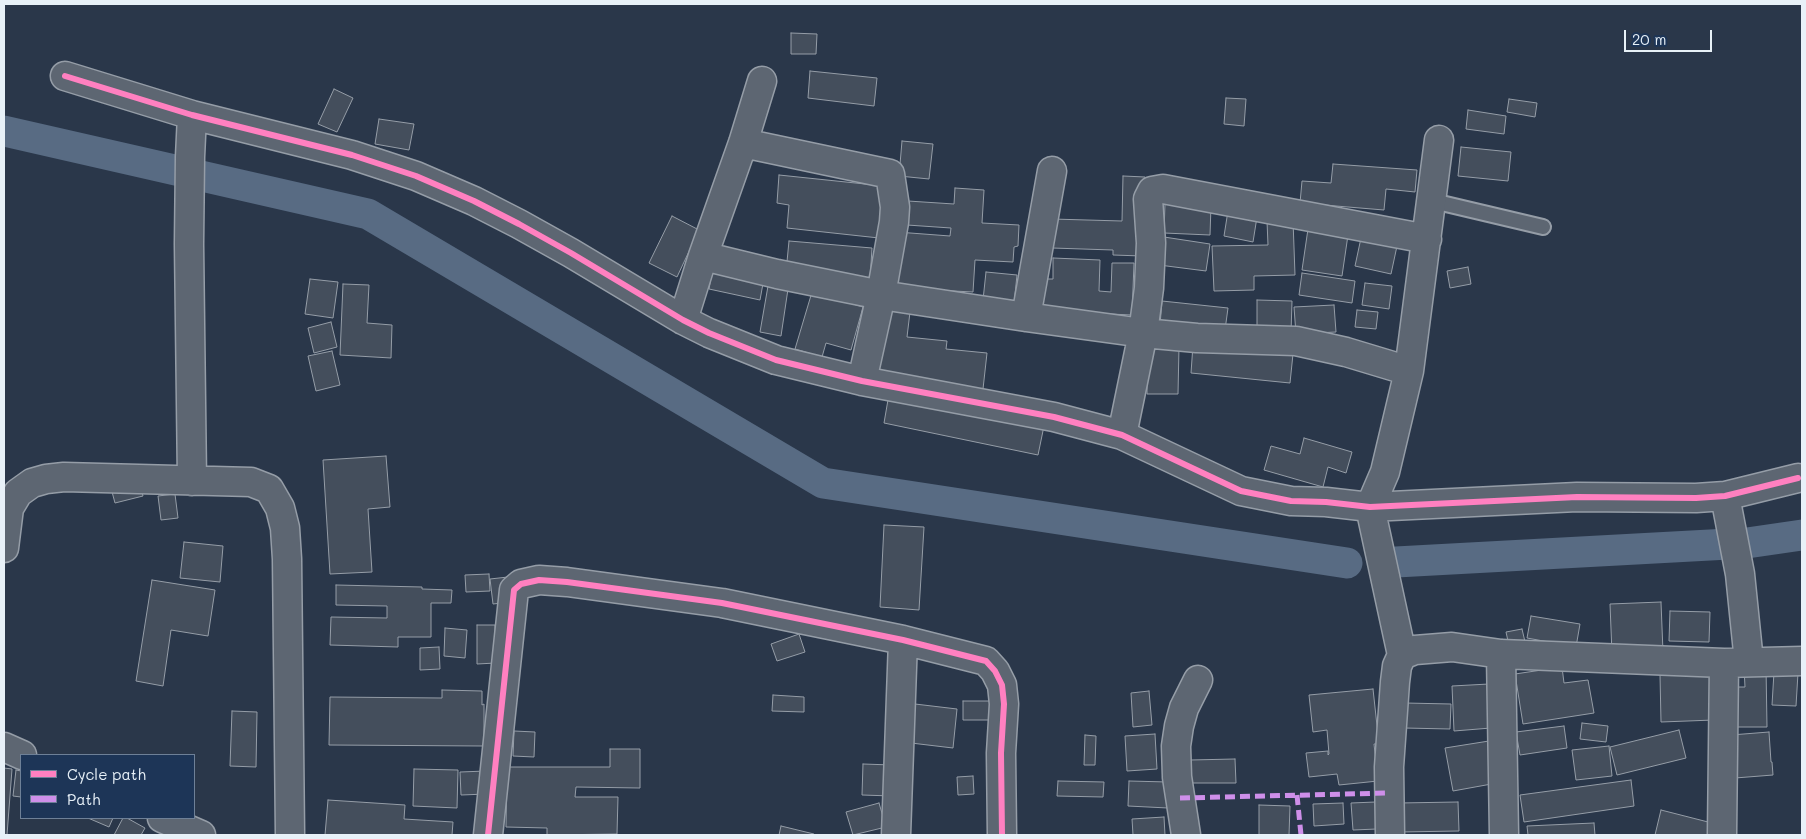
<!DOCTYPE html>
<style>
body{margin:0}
#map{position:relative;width:1806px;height:839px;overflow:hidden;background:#2a374a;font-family:Mali,sans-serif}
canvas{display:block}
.frame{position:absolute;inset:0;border:5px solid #e8f1f8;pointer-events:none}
.legend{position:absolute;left:20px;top:754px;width:175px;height:65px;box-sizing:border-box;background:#1d3557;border:1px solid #6e8097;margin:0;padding:6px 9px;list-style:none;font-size:15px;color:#e8f1f8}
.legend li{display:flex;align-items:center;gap:10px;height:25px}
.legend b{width:25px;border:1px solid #6e8097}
.scale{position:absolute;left:1624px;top:30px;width:88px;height:22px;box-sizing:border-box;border:2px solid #e8f1f8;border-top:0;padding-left:6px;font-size:15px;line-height:18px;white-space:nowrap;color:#e8f1f8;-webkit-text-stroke:4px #1d3557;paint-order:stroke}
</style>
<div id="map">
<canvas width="1806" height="839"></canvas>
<div class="frame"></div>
<ul class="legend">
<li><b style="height:6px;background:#ff80c0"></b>Cycle path</li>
<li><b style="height:6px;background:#ce8fe9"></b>Path</li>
</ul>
<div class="scale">20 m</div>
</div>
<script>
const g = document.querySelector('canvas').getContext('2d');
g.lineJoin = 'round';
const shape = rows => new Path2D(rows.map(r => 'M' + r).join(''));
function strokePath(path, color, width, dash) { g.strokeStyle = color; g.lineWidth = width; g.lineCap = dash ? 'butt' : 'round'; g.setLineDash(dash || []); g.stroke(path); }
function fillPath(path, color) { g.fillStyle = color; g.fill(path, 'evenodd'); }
strokePath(shape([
 [4,131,368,214,823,483,1347,563],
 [1396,562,1747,543,1802,535]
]), '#586b83', 31);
const building = shape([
 [791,33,817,34,816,54,791,54,791,33],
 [810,71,877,78,874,106,808,98,810,71],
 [334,89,353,98,337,132,318,124,334,89],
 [1226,98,1246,99,1244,126,1224,124,1226,98],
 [1509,99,1537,103,1535,117,1507,112,1509,99],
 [1468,110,1506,116,1504,134,1466,129,1468,110],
 [379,119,414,124,409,150,375,144,379,119],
 [902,141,933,144,929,179,899,176,902,141],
 [1461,147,1511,152,1508,181,1458,176,1461,147],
 [1333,164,1417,170,1415,192,1386,189,1384,210,1300,203,1302,181,1331,183,1333,164],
 [779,175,884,186,879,238,787,228,789,205,777,203,779,175],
 [1123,176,1145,177,1142,256,1113,255,1113,250,1052,248,1052,219,1122,221,1123,176],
 [955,188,984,190,982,223,1019,225,1018,246,1014,247,1013,262,975,260,973,292,895,288,897,232,950,236,951,228,907,225,908,201,954,204,955,188],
 [1165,204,1211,206,1210,235,1164,233,1165,204],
 [1228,211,1257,217,1253,242,1224,236,1228,211],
 [672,216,699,230,677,277,649,263,672,216],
 [1293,220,1295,275,1254,276,1254,290,1214,291,1212,246,1268,245,1267,221,1293,220],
 [1308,229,1348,235,1342,276,1302,270,1308,229],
 [1164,237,1210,244,1206,271,1159,265,1164,237],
 [1361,238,1397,246,1391,274,1355,266,1361,238],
 [789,241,872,248,870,280,786,272,789,241],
 [1053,258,1100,260,1099,291,1111,292,1112,263,1134,263,1132,315,1043,311,1044,279,1053,279,1053,258],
 [713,267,764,278,760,300,709,289,713,267],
 [1468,267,1471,284,1450,288,1447,271,1468,267],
 [986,272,1017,275,1014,304,983,300,986,272],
 [1302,273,1355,281,1352,303,1299,295,1302,273],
 [310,279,338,282,333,318,305,314,310,279],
 [1365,283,1392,286,1389,309,1362,305,1365,283],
 [343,284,369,285,367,323,392,325,391,358,340,355,343,284],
 [768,286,788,289,781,336,760,332,768,286],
 [812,292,863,307,851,350,826,343,822,357,795,349,812,292],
 [1257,300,1292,301,1291,333,1257,332,1257,300],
 [1162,301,1228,308,1225,330,1160,325,1162,301],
 [1334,305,1336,332,1296,334,1294,307,1334,305],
 [881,309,910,312,907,337,947,341,946,349,987,353,983,389,874,377,881,309],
 [1357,310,1378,312,1376,329,1355,327,1357,310],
 [331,322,337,347,314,353,308,328,331,322],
 [1193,345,1293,354,1290,383,1191,373,1193,345],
 [1147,347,1179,347,1178,394,1147,394,1147,347],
 [332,351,340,385,316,391,308,356,332,351],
 [889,394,1044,426,1038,455,884,423,889,394],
 [1304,438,1352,452,1346,473,1328,467,1323,487,1264,470,1271,446,1300,454,1304,438],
 [386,456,390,507,368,509,372,572,330,574,323,460,386,456],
 [139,481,143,496,115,503,111,488,139,481],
 [175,494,178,518,161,520,158,496,175,494],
 [884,525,924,527,919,610,880,607,884,525],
 [184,542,223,546,220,582,180,578,184,542],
 [489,574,490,591,466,592,465,575,489,574],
 [508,577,510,602,493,604,490,579,508,577],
 [152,580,215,590,208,636,171,630,163,686,136,681,152,580],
 [336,585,422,587,422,589,452,590,451,603,431,603,431,637,398,637,398,647,330,645,331,617,387,618,387,606,336,605,336,585],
 [1661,602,1663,652,1612,654,1610,604,1661,602],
 [1670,611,1710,612,1709,642,1669,641,1670,611],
 [1531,616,1580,624,1576,647,1527,638,1531,616],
 [477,625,495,625,496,663,477,664,477,625],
 [445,628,467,630,465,658,444,656,445,628],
 [1522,629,1526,646,1510,650,1506,632,1522,629],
 [799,634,805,652,777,661,771,644,799,634],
 [439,647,440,669,420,670,420,648,439,647],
 [1562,667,1564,683,1588,680,1594,713,1523,724,1515,674,1562,667],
 [1744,667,1766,667,1767,727,1735,727,1735,687,1745,687,1744,667],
 [1774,672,1798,673,1796,706,1772,705,1774,672],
 [1713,674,1714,720,1661,722,1660,675,1713,674],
 [1489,684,1491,728,1454,731,1452,686,1489,684],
 [1373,689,1379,744,1374,744,1378,781,1339,785,1337,774,1309,777,1306,753,1328,751,1328,755,1329,754,1327,730,1313,732,1309,695,1373,689],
 [442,690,482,691,482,705,484,704,484,746,329,745,330,697,442,698,442,690],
 [1149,691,1152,725,1133,727,1131,693,1149,691],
 [773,695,804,697,804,712,772,711,773,695],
 [963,701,998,701,999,720,963,720,963,701],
 [1405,703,1451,704,1450,729,1404,728,1405,703],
 [915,704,957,709,953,748,911,743,915,704],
 [232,711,257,712,256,767,230,766,232,711],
 [1582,723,1608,726,1606,742,1580,739,1582,723],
 [1564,726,1567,748,1520,755,1516,732,1564,726],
 [1679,730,1686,758,1617,775,1610,747,1679,730],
 [514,731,535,732,534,757,513,756,514,731],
 [1769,732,1771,762,1772,762,1773,775,1735,778,1731,735,1769,732],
 [1155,734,1157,769,1127,771,1125,736,1155,734],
 [1085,735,1096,736,1095,765,1084,765,1085,735],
 [1489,741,1497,783,1453,791,1445,748,1489,741],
 [1609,746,1612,776,1576,780,1572,750,1609,746],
 [610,749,640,749,640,788,576,787,575,797,618,797,617,834,547,835,547,828,506,827,507,767,610,767,610,749],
 [1235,759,1236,783,1190,783,1190,760,1235,759],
 [863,764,892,765,892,796,862,795,863,764],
 [4,768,12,769,7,835,4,835,4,768],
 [414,769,458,770,457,808,413,806,414,769],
 [16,770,21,771,21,797,13,796,16,770],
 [486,771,487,794,461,795,460,772,486,771],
 [973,776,974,794,958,795,957,777,973,776],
 [1631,780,1634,806,1524,822,1520,795,1631,780],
 [1058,781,1104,782,1103,797,1057,796,1058,781],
 [1129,781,1168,782,1168,808,1128,806,1129,781],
 [328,800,405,805,404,819,453,822,452,835,325,835,328,800],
 [1376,802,1377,829,1353,830,1351,803,1376,802],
 [1458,802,1459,831,1400,832,1399,803,1458,802],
 [879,803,886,827,853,835,846,812,879,803],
 [1343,803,1344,824,1314,826,1313,804,1343,803],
 [1259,805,1290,806,1289,835,1259,835,1259,805],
 [1661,810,1712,823,1709,835,1655,835,1661,810],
 [1164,817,1165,835,1133,835,1132,819,1164,817],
 [88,818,113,818,109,827,88,818],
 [123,818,127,818,145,828,141,835,114,835,123,818],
 [1594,823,1595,835,1528,835,1527,826,1594,823],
 [781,826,814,834,814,835,779,835,781,826]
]);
fillPath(building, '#444e5c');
strokePath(building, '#959da7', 1);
const lane = shape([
 [1433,201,1543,227]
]);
const street = shape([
 [65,76,192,115,352,155,416,176,474,201,519,224,571,253,683,320,709,333,776,360,862,381,1054,417,1122,435,1241,491,1291,501,1326,502,1370,507,1577,497,1696,498,1725,496,1798,478],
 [743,143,890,174,895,207,894,222,881,295,862,381],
 [703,256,777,274,881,295,1026,317,1143,333,1197,338,1296,341,1346,352,1409,371],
 [1026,317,1052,171],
 [683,320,703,256,743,143,762,81],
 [1122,435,1143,333,1149,288,1151,243,1148,199,1152,191,1163,189,1427,239],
 [192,481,189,244,190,157,192,115],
 [1725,496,1740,574,1749,662],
 [4,548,9,508,18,493,32,483,46,479,64,477,251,482,269,489,280,508,285,528,287,559,290,835],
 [1501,654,1504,835],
 [1402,655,1370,507,1385,472,1409,371,1439,140],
 [488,835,514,590,521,584,539,580,567,582,722,603,903,640,986,661,995,671,1002,685,1004,704,1001,753,1002,835],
 [896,835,903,640],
 [1186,835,1177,777,1176,746,1179,726,1184,708,1198,680],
 [1390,835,1389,767,1395,682,1397,666,1402,655,1415,650,1452,647,1501,654,1724,663,1802,661],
 [1722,835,1724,663]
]);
const secondary = shape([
 [4,747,22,755],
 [162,818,201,835]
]);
strokePath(lane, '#959da7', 18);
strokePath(street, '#959da7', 31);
strokePath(secondary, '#959da7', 31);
strokePath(lane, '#5d6672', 14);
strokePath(street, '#5d6672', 28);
strokePath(secondary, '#5d6672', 28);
strokePath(shape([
 [1297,795,1301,835],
 [1180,798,1389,793]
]), '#ce8fe9', 5, [10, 5]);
strokePath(shape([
 [65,76,192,115,352,155,416,176,474,201,519,224,571,253,683,320,709,333,776,360,862,381,1054,417,1122,435,1241,491,1291,501,1326,502,1370,507,1577,497,1696,498,1725,496,1798,478],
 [488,835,514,590,521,584,539,580,567,582,722,603,903,640,986,661,995,671,1002,685,1004,704,1001,753,1002,835]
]), '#ff80c0', 6);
</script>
